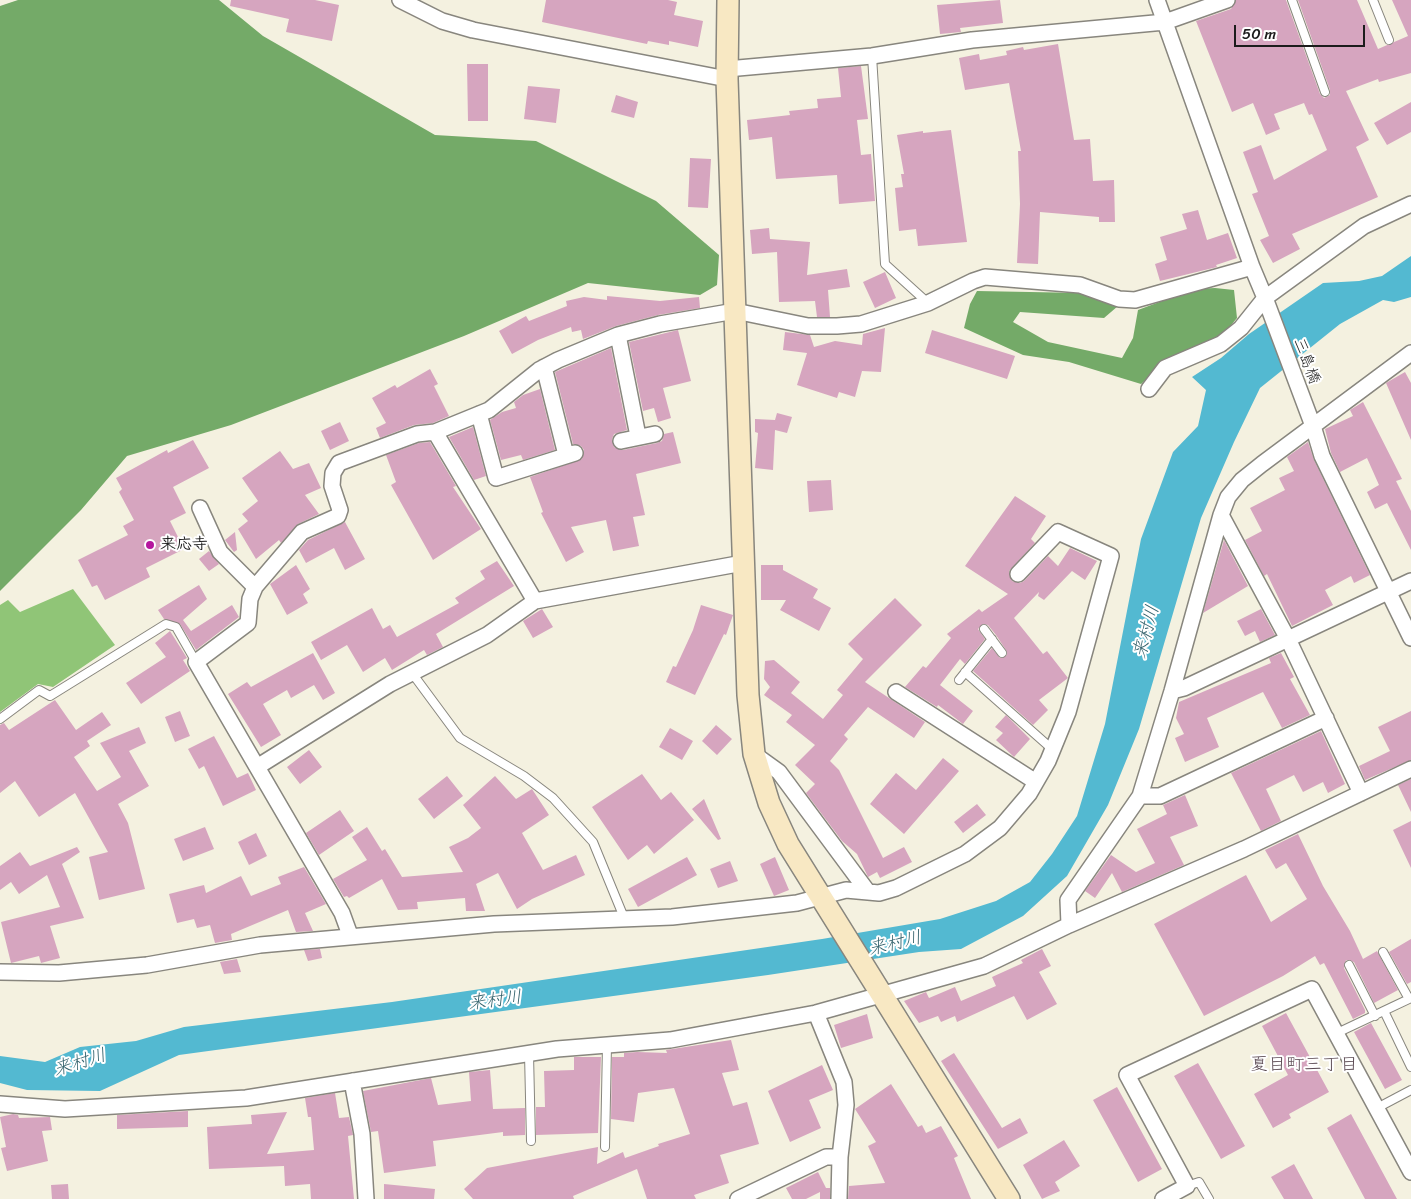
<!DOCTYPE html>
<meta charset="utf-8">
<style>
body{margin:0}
#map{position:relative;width:1411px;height:1199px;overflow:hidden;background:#f4f1e0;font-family:Sriracha,sans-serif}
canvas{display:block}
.scale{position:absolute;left:1234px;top:25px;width:131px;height:22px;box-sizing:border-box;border:2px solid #1c1c1c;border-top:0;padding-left:6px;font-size:15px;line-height:18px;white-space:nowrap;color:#1c1c1c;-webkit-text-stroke:4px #fff;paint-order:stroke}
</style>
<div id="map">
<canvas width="1411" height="1199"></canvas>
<div class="scale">50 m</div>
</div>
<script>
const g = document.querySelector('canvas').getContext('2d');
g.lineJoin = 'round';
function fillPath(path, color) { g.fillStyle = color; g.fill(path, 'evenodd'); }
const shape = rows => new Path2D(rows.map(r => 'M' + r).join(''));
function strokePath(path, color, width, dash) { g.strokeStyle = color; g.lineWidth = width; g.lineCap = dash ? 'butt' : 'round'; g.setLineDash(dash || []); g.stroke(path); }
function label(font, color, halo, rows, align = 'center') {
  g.font = font + ' Sriracha,"Klee One",sans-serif'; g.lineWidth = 4; g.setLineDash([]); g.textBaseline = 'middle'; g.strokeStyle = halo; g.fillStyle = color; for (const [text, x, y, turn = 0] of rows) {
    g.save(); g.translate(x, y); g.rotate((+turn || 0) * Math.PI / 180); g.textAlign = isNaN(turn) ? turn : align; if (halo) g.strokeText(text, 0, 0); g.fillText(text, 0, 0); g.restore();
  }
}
fillPath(shape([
 [73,589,115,645,53,687,38,684,0,712,0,605,8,600,20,612]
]), '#90c577');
fillPath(shape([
 [18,0,219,0,263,36,435,135,536,141,656,201,719,255,717,285,700,295,588,283,464,336,231,425,127,456,81,510,0,591,0,6],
 [1215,288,1234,290,1237,318,1222,336,1167,362,1141,384,1069,362,1023,355,964,328,970,304,977,291,1082,293,1118,306,1104,318,1020,312,1013,322,1048,342,1122,358,1133,338,1138,310,1194,289]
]), '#74aa68');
fillPath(shape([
 [1411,256,1411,297,1394,302,1383,300,1340,324,1260,388,1234,442,1201,518,1139,729,1108,805,1067,876,1023,916,961,949,919,952,768,975,179,1055,100,1091,27,1090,0,1083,0,1056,45,1062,80,1047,136,1041,184,1027,392,1002,822,939,940,919,996,901,1030,882,1052,854,1077,816,1105,724,1141,539,1173,452,1198,426,1206,390,1192,377,1221,358,1249,334,1323,283,1359,281,1382,276]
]), '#53b9d1');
fillPath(shape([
 [231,0,315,0,339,5,332,41,286,32,289,19,230,6],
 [546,0,668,0,677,2,674,15,703,21,698,47,669,41,669,45,648,41,647,44,542,22],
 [1000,0,1003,23,960,28,961,32,940,34,937,5],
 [1236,0,1286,0,1320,94,1324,98,1330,95,1330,90,1298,0,1357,0,1378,49,1408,36,1392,0,1411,0,1411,73,1379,82,1378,79,1346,91,1369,140,1356,147,1378,197,1292,234,1300,249,1273,263,1260,240,1269,236,1252,194,1258,192,1243,152,1261,145,1274,180,1327,150,1312,114,1309,115,1304,103,1274,114,1280,129,1266,135,1253,103,1232,112,1196,21,1231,9],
 [1058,44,1074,140,1090,139,1093,181,1114,180,1115,222,1099,222,1099,217,1040,212,1038,264,1017,263,1020,204,1018,151,1021,151,1009,83,965,90,959,58,979,54,980,60,1007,55,1006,51,1023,47,1024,50],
 [467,64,488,64,488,121,468,121],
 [861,66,868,119,857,120,861,155,871,154,875,201,839,204,837,175,776,179,772,137,749,140,747,120,790,115,789,111,818,108,817,99,841,97,838,68],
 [528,86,560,89,556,123,524,119],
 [616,95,638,102,634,118,611,112],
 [1411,102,1411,132,1387,145,1374,123],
 [951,130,967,242,918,246,916,229,899,231,895,188,903,187,901,174,904,174,897,135,923,131,923,133],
 [690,158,711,159,708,208,688,207],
 [1198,210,1207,240,1228,233,1237,258,1216,265,1217,267,1160,281,1155,264,1167,260,1160,237,1187,229,1182,214],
 [769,228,770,239,810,242,807,275,847,269,850,287,828,290,830,317,817,317,815,301,779,302,777,252,752,254,750,230],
 [885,272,896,298,875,308,863,282],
 [607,296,660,301,699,297,700,308,658,315,616,326,583,339,581,330,572,332,571,327,538,340,512,354,499,331,526,316,529,321,567,306,566,301,584,297,607,300],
 [885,328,881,372,862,371,855,397,839,392,837,398,797,385,807,353,783,350,785,332,810,335,814,347,835,341,862,345,863,334],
 [678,330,691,381,663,388,671,418,658,422,654,408,643,411,629,342],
 [932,330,1015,356,1007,379,925,353],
 [611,348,627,430,614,434,612,439,614,447,623,450,657,443,662,441,664,434,673,432,681,463,636,474,645,515,633,517,639,546,613,551,606,520,571,527,584,552,566,562,541,513,543,512,530,477,582,459,584,450,581,446,573,444,555,372],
 [430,369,438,384,434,386,449,416,433,423,414,425,380,438,376,428,386,423,372,398,395,385,397,388],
 [1405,372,1411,383,1411,440,1386,383],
 [540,389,555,450,523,460,521,455,501,460,490,420,502,412,516,408,514,402,523,395],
 [1363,402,1402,479,1396,481,1411,511,1411,550,1387,503,1375,509,1367,492,1379,485,1367,458,1340,472,1331,453,1325,429,1353,416,1350,410],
 [777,413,792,417,787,433,775,430,773,470,755,468,758,433,755,432,755,419,775,420],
 [340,422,349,441,330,450,321,431],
 [473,427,486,476,474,480,449,437],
 [193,440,209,468,173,487,186,513,170,521,184,549,146,568,150,577,105,600,97,585,92,587,78,560,128,535,123,526,134,520,119,492,122,489,116,478,167,450,168,453],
 [430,442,456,486,453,487,481,529,433,560,391,485,396,482,386,455,419,443],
 [1308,442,1314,460,1370,575,1354,583,1351,576,1325,590,1333,605,1292,626,1267,574,1264,576,1245,540,1262,531,1250,508,1285,490,1279,478,1294,471,1287,457],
 [280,451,293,469,309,463,321,488,305,495,319,514,298,524,281,543,279,540,256,559,238,529,248,521,242,514,258,501,242,478],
 [831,480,833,510,809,512,807,481],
 [1015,496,1046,516,1031,539,1035,543,1009,571,1012,581,1020,583,1024,581,1048,556,1058,566,1070,548,1097,561,1085,580,1072,571,1044,600,1038,596,1039,592,1014,618,1043,654,1047,651,1068,678,1039,700,1048,710,1033,725,973,671,992,648,1000,658,1007,655,1006,650,996,635,988,625,983,624,978,629,985,639,965,664,960,659,940,685,973,711,963,724,938,705,937,707,905,687,923,666,926,668,951,638,947,634,979,609,982,612,1008,594,965,566],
 [345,522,365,559,345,570,334,548,306,563,299,550,308,540],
 [235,532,237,550,234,552,225,540],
 [1224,540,1248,586,1203,613],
 [209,551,219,564,209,571,199,559],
 [497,561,514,586,436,634,443,647,427,655,424,650,392,670,385,658,363,672,347,645,321,660,311,642,372,608,383,629,390,625,397,637,459,603,455,598,485,579,480,571],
 [296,565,310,589,303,594,308,603,287,615,270,584],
 [761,565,783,565,783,570,818,589,813,598,831,608,819,631,780,610,786,600,761,600],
 [199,585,207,599,183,620,191,631,232,605,239,617,196,650,180,624,164,619,158,610],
 [895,598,922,625,865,682,925,722,914,738,868,707,844,735,848,739,830,761,839,770,883,858,904,847,912,862,880,878,877,872,868,877,857,854,842,841,806,793,815,784,795,765,815,745,786,722,792,715,764,695,770,687,764,679,765,661,774,660,800,682,791,693,823,719,843,695,837,690,863,659,848,644],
 [701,605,733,615,726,635,724,634,695,695,666,682,673,666,676,667,693,630],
 [542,609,553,627,533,638,523,621],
 [1261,609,1275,635,1260,642,1255,631,1245,636,1237,621],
 [170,631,187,658,183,660,190,671,141,704,126,683,166,657,155,643],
 [313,653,335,693,323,700,314,685,291,698,287,690,263,704,281,735,261,747,228,694,247,682,251,687],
 [1281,653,1294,677,1290,679,1310,715,1282,728,1263,692,1207,718,1219,747,1185,762,1175,738,1184,734,1176,718,1179,702,1271,663,1269,658],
 [55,700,76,730,102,712,111,725,87,741,90,746,74,757,97,791,121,777,100,743,139,727,146,743,129,751,149,786,118,804,128,823,145,889,99,900,89,857,108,852,75,793,39,817,15,781,0,793,0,725,4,723,9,730],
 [180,711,190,736,175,742,165,717],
 [1411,711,1411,760,1365,780,1359,766,1390,751,1378,727],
 [1006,715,1030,739,1014,757,996,740,1003,733,995,727],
 [716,725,732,739,717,755,702,741],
 [670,728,693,741,682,760,659,747],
 [1321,731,1345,784,1328,793,1323,782,1303,792,1294,775,1266,789,1281,821,1261,831,1231,773],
 [214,736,237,778,248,773,256,790,223,806,204,766,199,769,188,749],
 [309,750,322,767,300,784,287,767],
 [943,758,959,771,904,834,870,804,896,773,916,790],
 [642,774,661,800,671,792,694,820,654,854,647,845,628,860,592,807],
 [447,776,463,796,434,819,418,799],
 [495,776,516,799,532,789,549,815,522,833,543,870,576,855,585,875,532,899,517,909,498,873,476,884,485,911,466,911,465,898,417,902,418,909,398,910,382,879,349,898,347,896,344,897,333,879,367,860,352,837,367,827,382,851,385,849,402,877,463,872,449,847,468,838,481,828,463,805],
 [1411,779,1411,812,1398,785],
 [1185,795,1198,826,1170,837,1184,865,1122,892,1112,873,1095,898,1085,891,1111,855,1136,872,1155,863,1137,829,1167,814,1163,805],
 [704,799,721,839,718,840,692,809],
 [977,804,986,815,963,833,954,822],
 [340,810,354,831,319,855,306,833],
 [1411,821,1411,868,1393,830],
 [205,827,214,849,183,861,174,839],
 [256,833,267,856,249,865,238,842],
 [1298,834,1323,886,1350,931,1363,959,1377,951,1398,990,1374,1003,1354,962,1346,960,1344,968,1365,1010,1365,1013,1353,1019,1324,963,1320,965,1315,956,1283,976,1204,1016,1154,924,1246,875,1271,922,1307,899,1286,863,1276,869,1265,850],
 [77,847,80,852,62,864,84,918,50,926,60,958,41,963,39,956,11,963,1,922,60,907,47,875,19,894,11,882,0,890,0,866,20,852,30,866],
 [687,857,697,875,638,907,628,889],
 [775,857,789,890,774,896,760,864],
 [730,861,738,881,718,888,710,869],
 [304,867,326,904,305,913,313,931,296,932,288,910,231,934,232,940,215,943,210,925,197,928,194,919,177,923,169,894,204,885,206,893,241,876,251,896,281,884,278,877],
 [1411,939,1411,982,1407,984,1389,952],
 [320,949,322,958,308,961,304,950],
 [1042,949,1051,966,1039,972,1057,1004,1027,1020,1014,996,957,1022,955,1016,941,1022,938,1016,919,1023,904,1001,926,992,929,998,955,987,961,1001,996,986,992,977,1023,963,1021,960],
 [237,959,241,972,224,974,220,962],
 [1286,1013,1329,1092,1289,1114,1291,1118,1273,1128,1254,1094,1288,1075,1262,1026],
 [867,1014,873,1038,841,1048,834,1025],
 [1371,1023,1402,1080,1385,1089,1354,1032],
 [731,1040,739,1070,722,1073,733,1106,747,1102,759,1144,720,1155,729,1183,694,1195,696,1199,647,1199,637,1169,573,1196,574,1199,473,1199,464,1189,487,1168,598,1147,597,1164,623,1152,625,1158,659,1146,658,1144,690,1134,674,1088,638,1093,634,1122,611,1119,612,1057,624,1057,624,1053,637,1052,667,1053,666,1050],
 [954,1053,1002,1128,1020,1118,1028,1133,998,1149,941,1061],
 [574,1057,601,1057,598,1133,536,1135,536,1107,545,1107,544,1071,574,1070],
 [1198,1063,1245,1146,1221,1159,1174,1076],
 [822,1065,833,1090,809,1100,821,1128,790,1142,768,1091],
 [490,1070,493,1109,525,1108,525,1135,503,1136,503,1132,433,1141,436,1166,384,1173,378,1131,371,1132,363,1091,431,1078,438,1105,471,1101,469,1072],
 [891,1084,918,1127,922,1125,926,1133,941,1126,958,1156,954,1158,971,1199,848,1199,849,1186,885,1183,868,1146,876,1142,855,1109],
 [1117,1087,1162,1169,1138,1182,1093,1100],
 [335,1093,339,1118,349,1117,353,1135,348,1136,354,1199,311,1199,310,1184,285,1186,284,1166,209,1169,207,1127,252,1124,251,1115,287,1112,267,1154,314,1150,311,1117,308,1117,305,1098],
 [188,1111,188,1127,117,1129,117,1115],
 [13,1114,18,1115,19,1118,50,1117,52,1130,42,1131,48,1161,7,1171,1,1148,6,1147,0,1117],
 [1351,1114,1397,1199,1365,1199,1327,1128],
 [1064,1140,1080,1166,1055,1182,1060,1191,1042,1199,1023,1165],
 [1294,1164,1313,1199,1284,1199,1271,1177],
 [818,1172,826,1188,830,1188,830,1199,820,1199,820,1192,806,1199,792,1199,786,1188],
 [68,1184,69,1199,52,1199,51,1185],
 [384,1184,435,1189,434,1199,384,1199]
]), '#d6a5bf');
const lane = shape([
 [1292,0,1325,92],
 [1373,0,1389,40],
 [872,56,885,264,928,303],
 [984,629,1002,653],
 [965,672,1052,749],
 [412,673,460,738,524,776,553,798,593,842,625,920],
 [959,680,992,639],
 [0,719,39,690,50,696,166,624,176,627,196,662],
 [1383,952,1409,999],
 [1349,965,1375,1016],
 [1384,1011,1411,1067],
 [1337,1033,1411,998],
 [529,1054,531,1141],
 [1377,1108,1411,1090],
 [605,1147,607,1045],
 [1187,1186,1199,1182,1209,1199]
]);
const street = shape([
 [400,0,442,21,473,30,727,79],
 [727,69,872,56,972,40,1165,22,1227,0],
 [1411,204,1364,226,1265,298,1313,426,1322,456,1411,638],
 [618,335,638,436],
 [544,367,566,455],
 [1149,389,1165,368,1221,344,1241,328,1265,298,1252,267,1157,0],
 [479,414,496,478,575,453],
 [435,432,535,601],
 [621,441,655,434],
 [200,508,220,552,255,587],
 [1221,515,1288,639,1361,793],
 [1172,691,1184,688,1411,581],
 [896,692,1036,782],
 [754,754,779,772,868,892],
 [257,767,196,662,248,623,250,599,255,587,302,532,338,516,340,510,332,486,333,473,339,463,417,434,435,432,489,410,539,370,558,360,618,335,660,324,735,311,808,326,837,326,861,324,928,303,973,281,985,277,1080,285,1119,299,1135,300,1252,267],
 [1140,796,1160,796,1326,718],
 [1069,925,1068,900,1140,796,1172,691,1221,515,1228,497,1242,480,1262,464,1411,353],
 [350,935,342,913,257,767,390,684,487,635,535,601,743,563],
 [0,972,59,973,147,965,260,945,494,924,672,917,797,903,846,890,879,893,896,888,965,854,1000,828,1029,794,1048,761,1068,712,1111,556,1058,532,1018,574],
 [816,1013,844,1082,846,1105,840,1157,839,1199],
 [352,1081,362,1134,366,1199],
 [0,1104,65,1109,246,1098,557,1049,670,1040,816,1013,984,966,1069,925,1244,849,1411,769],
 [738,1199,826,1157,840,1157],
 [1163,1199,1187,1186,1127,1075,1312,989,1411,1172]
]);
const secondary = shape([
 [728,0,727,79,748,695,754,754,769,803,788,844,1009,1199]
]);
strokePath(lane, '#88867e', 10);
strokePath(street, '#88867e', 18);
strokePath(secondary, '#88867e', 24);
strokePath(lane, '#fff', 8);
strokePath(street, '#fff', 15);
strokePath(secondary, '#f8e8c3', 21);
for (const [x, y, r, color] of [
 [150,545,5,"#b5179e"]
]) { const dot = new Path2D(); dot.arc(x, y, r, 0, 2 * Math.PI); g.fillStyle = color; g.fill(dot); strokePath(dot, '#fff', 2); }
label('16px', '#1c1c1c', '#fff', [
 ["三島橋",1306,361,69]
]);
label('bold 16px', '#1c1c1c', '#fff', [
 ["来応寺",160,545]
], 'left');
label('italic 18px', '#35636d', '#fff', [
 ["来村川",1147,632,-75],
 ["来村川",895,944,-13],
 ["来村川",495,1001,-7],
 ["来村川",80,1063,-17]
]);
label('18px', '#5d4c55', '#fff', [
 ["夏目町三丁目",1304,1065]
]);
</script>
